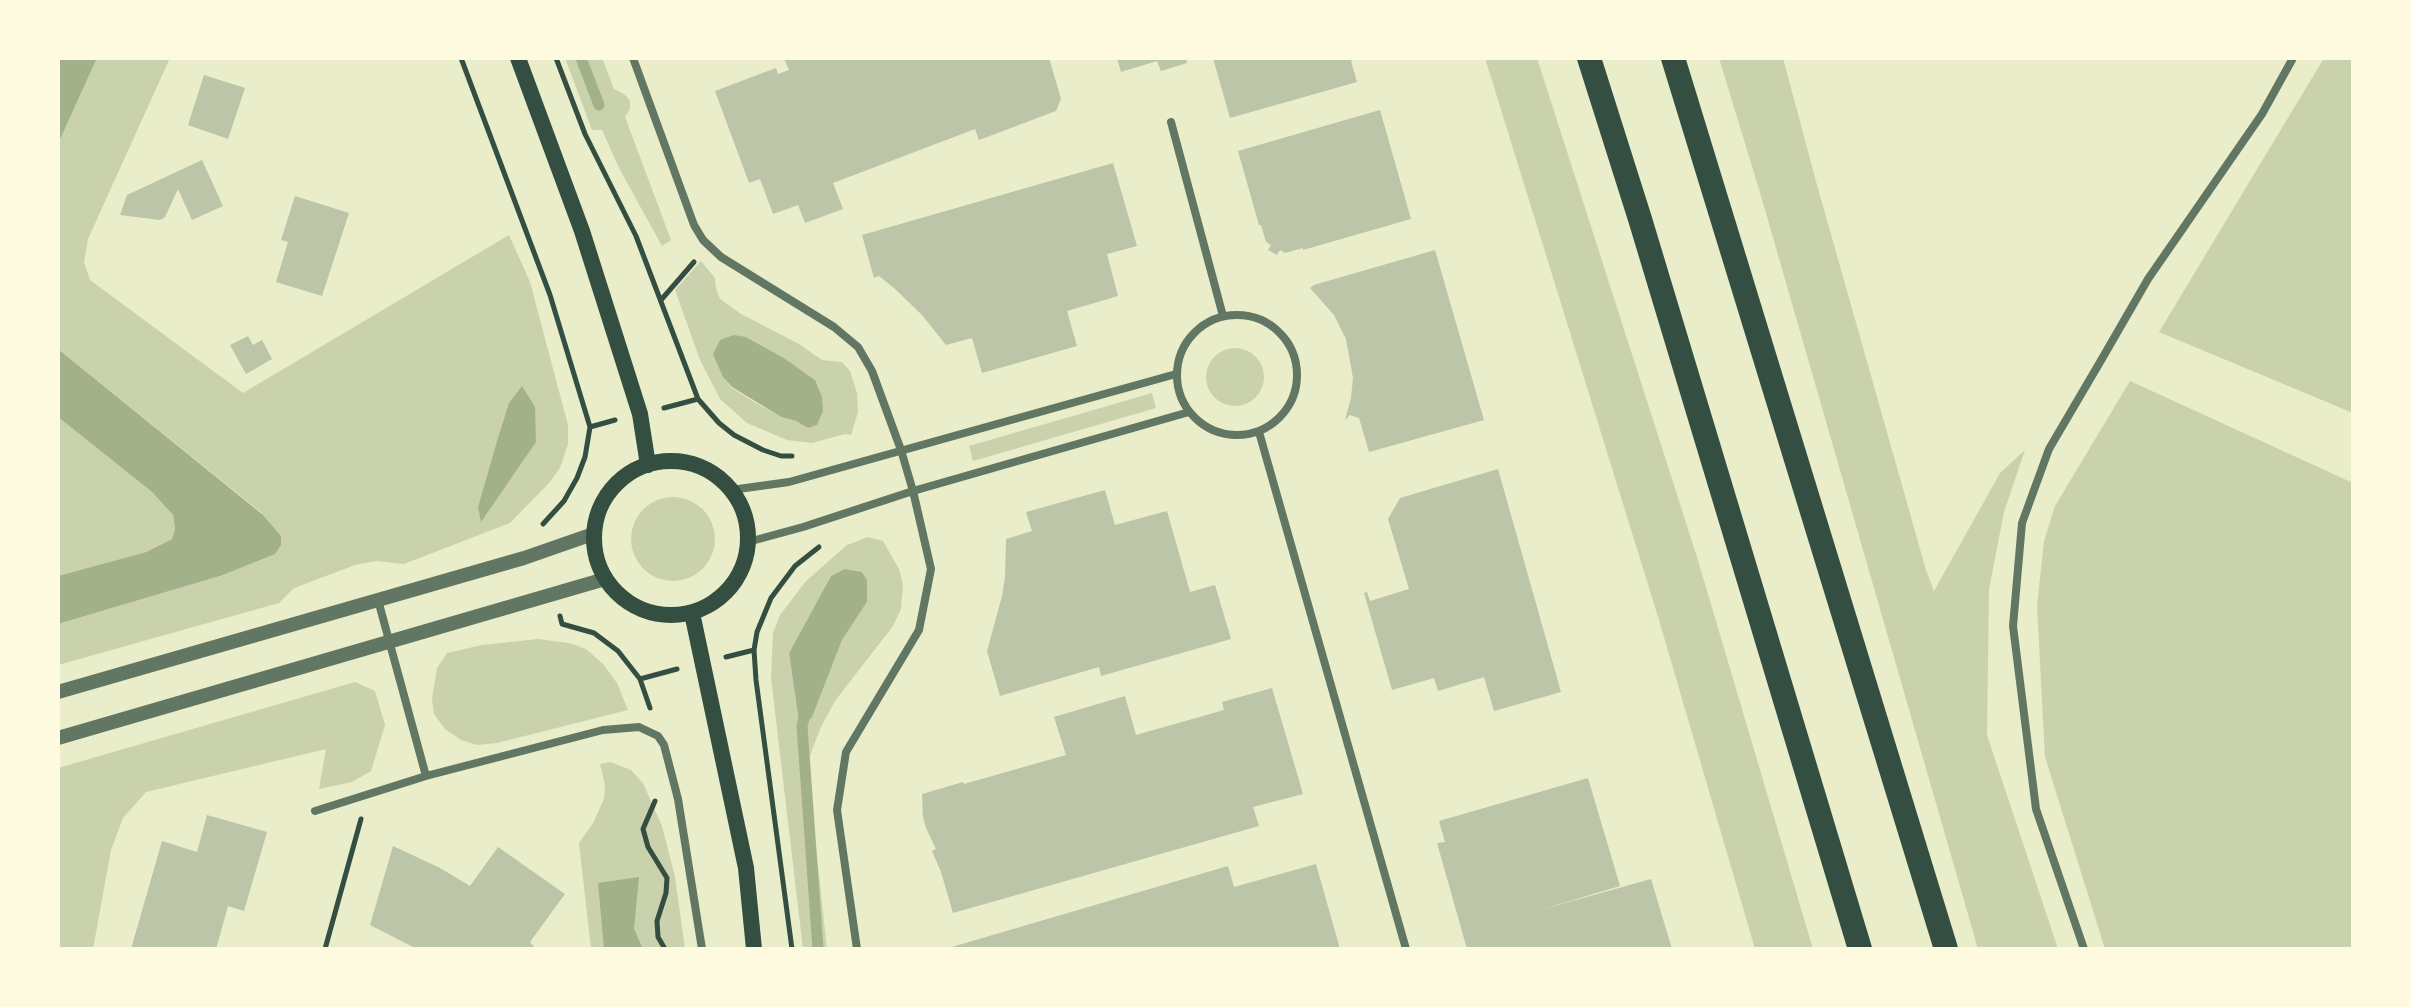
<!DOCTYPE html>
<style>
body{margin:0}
#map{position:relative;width:2411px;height:1007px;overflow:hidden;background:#e9edc9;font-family:"DM Sans",sans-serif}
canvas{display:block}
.frame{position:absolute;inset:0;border:60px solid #fefae0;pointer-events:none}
</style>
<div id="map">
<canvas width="2411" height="1007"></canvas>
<div class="frame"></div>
</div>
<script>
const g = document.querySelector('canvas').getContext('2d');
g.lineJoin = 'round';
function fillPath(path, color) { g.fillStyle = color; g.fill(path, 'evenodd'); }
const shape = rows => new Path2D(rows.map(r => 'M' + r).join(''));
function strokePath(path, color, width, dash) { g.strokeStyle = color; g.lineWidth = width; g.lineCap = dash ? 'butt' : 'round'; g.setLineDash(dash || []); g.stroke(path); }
fillPath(shape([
 [97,58,170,58,88,239,84,262,90,280,243,393,509,235,530,282,568,425,568,444,560,468,549,483,510,523,404,564,376,561,355,565,294,588,279,603,58,665,58,624,220,576,262,513,58,349,58,144],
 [565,58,602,58,614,89,625,95,630,101,630,109,625,117,671,240,662,246,619,168,602,130,592,130],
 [1485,58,1537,58,1697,557,1813,949,1755,949,1659,620],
 [1719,58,1783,58,1817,185,1926,570,1934,591,2000,473,2025,450,2004,512,1989,589,1987,735,2058,949,1978,949,1761,196],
 [2324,58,2353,58,2353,413,2159,332],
 [701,261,715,278,716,289,720,299,741,314,799,344,822,360,842,362,850,371,857,393,858,412,851,435,845,434,812,443,787,440,747,423,720,399,700,360,675,290],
 [746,337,784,358,815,380,809,428,796,421,781,417,754,402,732,388,723,377],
 '1206 377a29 29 0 1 1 58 0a29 29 0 1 1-58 0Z',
 [2130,381,2353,483,2353,949,2105,949,2045,757,2037,606,2044,541,2055,506],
 [1152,393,1156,408,973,461,969,446],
 [58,417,152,492,173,515,175,529,172,539,146,552,58,576],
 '631 539a42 42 0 1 1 84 0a42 42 0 1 1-84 0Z',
 [868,537,883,541,899,569,903,585,901,609,893,626,835,701,821,727,807,763,827,949,803,949,771,678,773,633,780,615,806,581,847,545],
 [862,572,867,580,867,602,842,640,827,676,802,726,799,722,789,653,831,576],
 [538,639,569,643,586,649,603,664,617,683,628,710,497,743,477,745,461,740,445,729,434,714,432,699,437,668,447,653,482,645],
 [355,682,375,691,385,725,371,771,352,782,319,789,326,749,146,792,123,818,111,850,93,949,58,949,58,768],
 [610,762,631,770,643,783,662,826,675,877,685,949,591,949,579,843,593,823,604,799,605,785,600,764]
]), '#cad2ad');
fillPath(shape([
 [58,58,97,58,58,144],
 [734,335,746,337,784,358,815,380,822,397,823,411,817,425,808,428,796,421,781,417,732,387,723,377,713,354,720,340],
 [58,349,262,514,281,536,281,545,275,554,220,576,58,624,58,576,146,552,172,539,175,529,173,515,152,492,58,417],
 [522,386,535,407,536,442,481,522,478,507,498,438,509,403],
 [845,569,862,572,867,580,867,602,842,640,812,717,802,726,799,722,789,653,831,576],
 [639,877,634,929,643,949,604,949,598,883]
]), '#a3b18a');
strokePath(shape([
 [581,58,599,105],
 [805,715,802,726,818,949]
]), '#a3b18a', 11);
fillPath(shape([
 [784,58,1049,58,1061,99,1056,111,979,140,975,129,833,183,843,209,805,223,798,205,773,214,760,179,749,183,715,91,776,68,778,74,789,70],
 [1117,58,1186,58,1187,63,1161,71,1157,61,1121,72],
 [1213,58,1358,58,1351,61,1357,82,1230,118],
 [204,75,245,88,228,139,188,125],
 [1380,110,1411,219,1303,250,1303,248,1285,253,1280,250,1277,255,1268,250,1271,245,1266,242,1261,225,1259,225,1238,151],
 [202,160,223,206,192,220,178,189,165,217,160,220,120,215,127,195],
 [1113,163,1137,246,1107,254,1118,296,1067,311,1077,346,982,373,972,338,946,345,922,315,894,288,879,276,874,278,862,235],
 [295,196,349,213,322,296,276,282,288,242,281,240],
 [1435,250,1484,420,1369,452,1359,418,1350,415,1345,420,1351,398,1353,378,1346,339,1334,315,1310,288,1314,285],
 [248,336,253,345,262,340,272,359,246,374,230,345],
 [1498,469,1561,692,1494,711,1484,677,1438,691,1434,678,1392,690,1364,593,1367,592,1370,601,1409,589,1388,519,1400,498],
 [1105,490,1115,525,1167,511,1190,592,1215,585,1231,639,1101,676,1099,667,1000,696,987,651,1002,596,1005,577,1006,539,1032,531,1026,512],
 [1272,688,1303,794,1253,807,1259,826,953,913,941,872,932,851,936,849,926,828,923,817,922,794,963,782,964,784,1066,755,1054,717,1125,696,1136,735,1224,710,1222,702],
 [1588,778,1620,886,1540,910,1651,879,1672,949,1467,949,1437,843,1445,842,1439,821],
 [207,815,267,832,244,911,228,906,216,949,131,949,162,841,197,852],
 [393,846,440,868,470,886,498,847,565,894,530,942,536,949,417,949,370,925],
 [1316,864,1340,949,945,949,1228,866,1234,887]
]), '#bcc5a7');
strokePath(shape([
 [461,58,550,295,590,427,585,457,577,478,564,501,543,524],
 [556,58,585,134,636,236,698,399,719,423,734,435,763,450,781,456,792,456],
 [661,300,694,262],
 [664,408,698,399],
 [590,427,615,420],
 [560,616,562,624,594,633,618,651,640,679,650,708],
 [726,657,754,650],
 [640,679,677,669],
 [655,801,643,829,648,847,667,878,666,893,657,921,658,937,665,949],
 [325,949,361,819],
 [792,949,756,680,754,650,757,632,771,598,795,566,819,547]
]), '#344e41', 5);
strokePath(shape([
 [633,58,694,225,703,240,721,257,834,327,858,347,872,371,901,450,913,491,931,569,919,630,846,752,837,810,857,949],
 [1171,122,1223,316],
 '1177 375a60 60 0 1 1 120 0a60 60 0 1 1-120 0Z',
 [1259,432,1406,949],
 [731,490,789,482,1176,374],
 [748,542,803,527,913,491,1189,412],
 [378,600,426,776,603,730,639,727,658,736,664,745,678,799,702,949],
 [315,811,426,776],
 [2084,949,2036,809,2013,626,2022,523,2049,449,2103,357,2148,279,2262,114,2293,58]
]), '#617663', 8);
strokePath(shape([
 [58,692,524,558,593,534],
 [58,738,605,579]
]), '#617663', 14);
strokePath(shape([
 [518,58,582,231,640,414,648,465],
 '594 538a77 77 0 1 1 154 0a77 77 0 1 1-154 0Z',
 [692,613,746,868,754,949]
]), '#344e41', 16);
strokePath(shape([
 [1589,58,1640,219,1860,949],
 [1673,58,1946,949]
]), '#344e41', 24);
</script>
